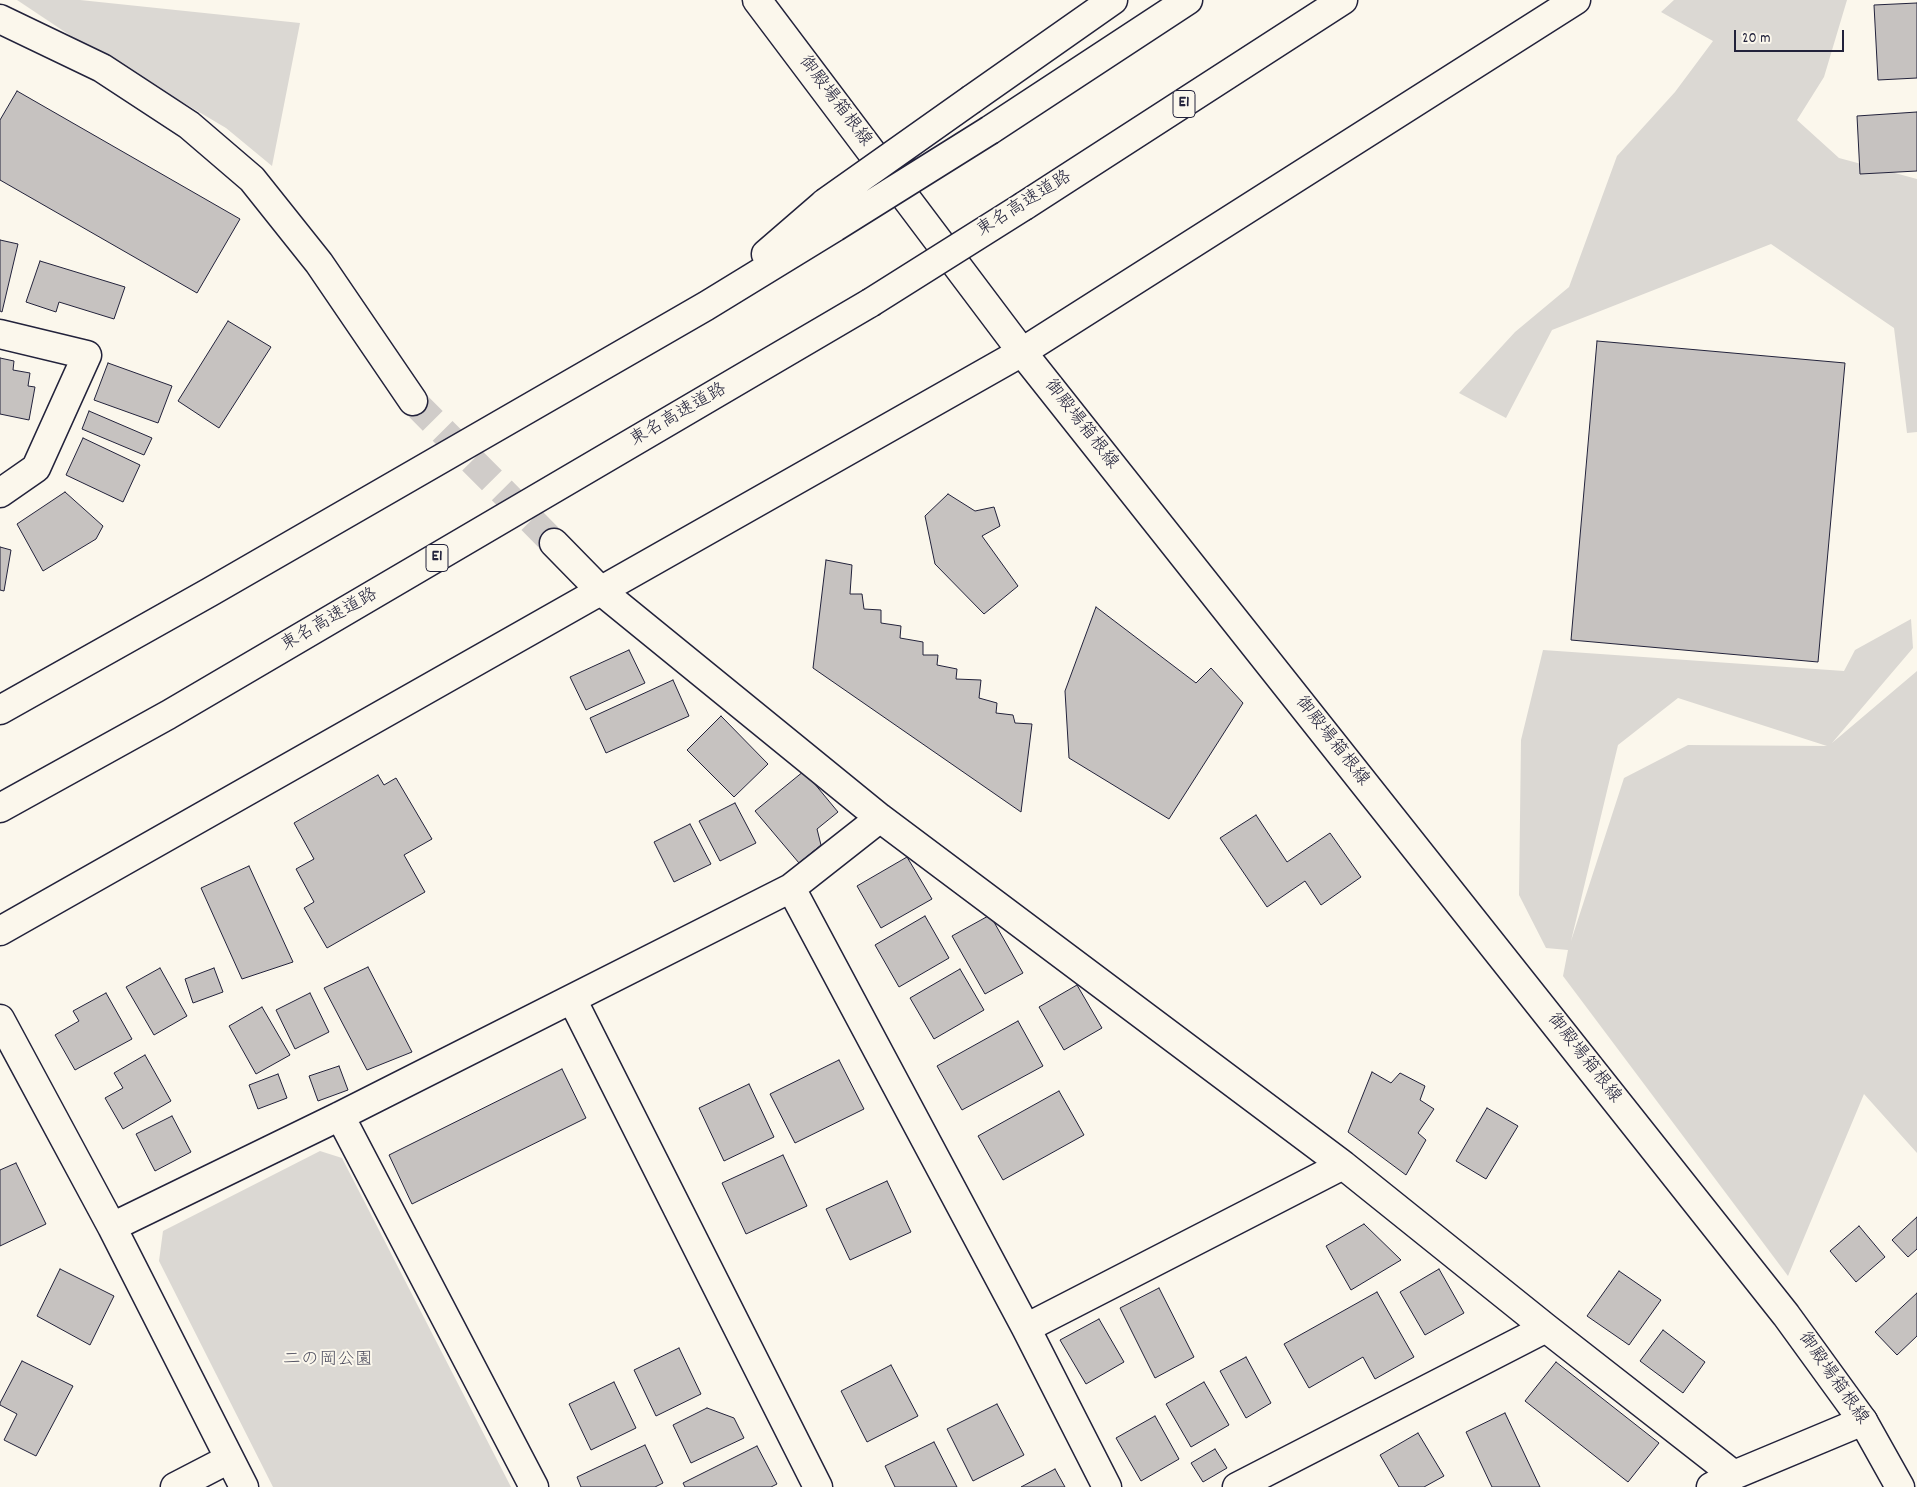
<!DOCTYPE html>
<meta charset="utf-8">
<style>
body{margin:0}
#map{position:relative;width:1917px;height:1487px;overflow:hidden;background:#fbf7ec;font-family:Dekko,sans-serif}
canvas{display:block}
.scale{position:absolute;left:1734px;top:30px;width:110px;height:22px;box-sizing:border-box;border:2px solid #22223b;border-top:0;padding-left:6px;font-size:15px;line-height:18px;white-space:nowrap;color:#22223b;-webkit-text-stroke:4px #fbf7ec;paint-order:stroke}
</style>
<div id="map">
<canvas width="1917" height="1487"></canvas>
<div class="scale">20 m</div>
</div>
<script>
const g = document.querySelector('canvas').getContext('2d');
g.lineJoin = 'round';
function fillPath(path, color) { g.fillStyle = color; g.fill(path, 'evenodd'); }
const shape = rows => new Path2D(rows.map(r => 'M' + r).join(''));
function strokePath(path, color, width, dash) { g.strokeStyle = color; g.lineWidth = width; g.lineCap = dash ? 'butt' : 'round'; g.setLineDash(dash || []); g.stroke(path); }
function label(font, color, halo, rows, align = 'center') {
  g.font = font + ' Dekko,"Klee One",sans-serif'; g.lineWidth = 4; g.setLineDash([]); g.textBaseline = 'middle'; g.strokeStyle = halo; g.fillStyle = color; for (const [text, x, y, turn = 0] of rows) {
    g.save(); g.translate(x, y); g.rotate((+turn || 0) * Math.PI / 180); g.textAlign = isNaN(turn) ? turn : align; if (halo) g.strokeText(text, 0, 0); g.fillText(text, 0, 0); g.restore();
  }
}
fillPath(shape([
 [17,0,80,0,300,23,272,166,226,128,71,36],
 [1674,0,1847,0,1824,77,1797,120,1839,158,1917,179,1917,432,1907,433,1894,328,1771,244,1552,330,1506,418,1459,393,1515,332,1569,287,1617,156,1675,92,1713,41,1661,12],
 [1911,619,1913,648,1832,743,1917,671,1917,1153,1864,1094,1788,1276,1563,976,1568,950,1546,948,1519,895,1521,740,1543,650,1844,671,1855,650],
 [1678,698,1827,746,1688,745,1624,778,1571,941,1618,745],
 [320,1151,342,1158,511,1487,273,1487,159,1261,163,1231]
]), '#dbd8d3');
const building = shape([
 [1917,3,1917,78,1878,80,1874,5,1917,3],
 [17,91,240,219,197,293,0,180,0,120,17,91],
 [1917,112,1917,171,1860,174,1857,116,1917,112],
 [0,240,18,244,2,312,0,311,0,240],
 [40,261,125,287,114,319,59,302,56,312,26,302,40,261],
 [228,321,271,347,219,428,178,401,228,321],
 [1597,341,1845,363,1818,662,1571,640,1597,341],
 [0,358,14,361,13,370,30,373,28,386,35,387,29,420,0,414,0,358],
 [108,363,172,386,158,423,94,400,108,363],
 [89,411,152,438,144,455,82,429,89,411],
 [83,438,140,465,123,502,66,475,83,438],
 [65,492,103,526,96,539,43,571,17,524,65,492],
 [948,494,975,511,994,507,1000,526,982,536,1018,586,984,614,935,564,925,516,948,494],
 [0,547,11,550,4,591,0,590,0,547],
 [826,560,852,565,850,594,862,594,864,609,881,610,881,623,901,626,900,638,923,642,923,655,938,655,937,665,957,669,956,679,981,680,979,698,997,703,996,713,1013,715,1015,723,1032,724,1021,812,813,668,826,560],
 [1096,607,1196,683,1211,668,1243,703,1169,819,1069,758,1065,691,1096,607],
 [629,650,645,683,586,710,570,677,629,650],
 [673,680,689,716,606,753,590,718,673,680],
 [721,716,768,764,734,797,687,750,721,716],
 [804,771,838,812,817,829,821,845,799,863,755,811,804,771],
 [378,775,384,785,396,778,432,839,404,855,425,892,327,948,304,908,314,902,296,869,314,859,294,823,378,775],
 [735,803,756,843,720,861,699,821,735,803],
 [1256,815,1287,862,1330,833,1361,877,1321,905,1305,881,1267,907,1220,838,1256,815],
 [690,824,711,864,674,882,654,842,690,824],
 [907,857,932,899,881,928,857,886,907,857],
 [249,866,293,962,242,979,201,888,249,866],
 [990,915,1023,973,985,994,952,936,990,915],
 [925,916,949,958,899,987,875,945,925,916],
 [368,967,412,1052,367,1070,324,988,368,967],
 [160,968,187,1016,154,1035,126,987,160,968],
 [214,968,223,992,193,1003,185,979,214,968],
 [960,969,984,1010,934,1039,910,998,960,969],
 [1077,985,1102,1028,1064,1050,1039,1007,1077,985],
 [106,993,132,1039,75,1070,55,1035,79,1021,73,1011,106,993],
 [310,993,329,1032,295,1049,276,1010,310,993],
 [262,1007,290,1055,256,1074,229,1026,262,1007],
 [1018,1021,1043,1066,962,1110,937,1066,1018,1021],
 [145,1055,171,1101,123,1129,105,1098,123,1088,114,1073,145,1055],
 [839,1060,864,1109,795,1143,770,1094,839,1060],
 [339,1066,348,1090,318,1101,309,1076,339,1066],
 [562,1069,586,1118,412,1204,389,1155,562,1069],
 [1372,1072,1391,1083,1400,1073,1425,1086,1420,1100,1434,1109,1418,1133,1426,1140,1406,1175,1348,1132,1372,1072],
 [278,1074,287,1098,258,1109,249,1085,278,1074],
 [749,1084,774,1137,724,1161,699,1108,749,1084],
 [1059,1091,1084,1135,1003,1180,978,1136,1059,1091],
 [1487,1108,1518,1126,1486,1179,1456,1161,1487,1108],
 [172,1116,191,1152,155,1171,136,1134,172,1116],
 [783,1155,807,1206,746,1234,722,1183,783,1155],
 [16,1163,46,1224,0,1246,0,1170,16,1163],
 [887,1181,911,1232,850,1260,826,1209,887,1181],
 [1917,1217,1917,1249,1908,1257,1892,1240,1917,1217],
 [1364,1224,1401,1260,1351,1290,1326,1246,1364,1224],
 [1859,1226,1885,1257,1856,1282,1830,1251,1859,1226],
 [60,1269,114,1296,90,1345,37,1316,60,1269],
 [1439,1269,1464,1313,1425,1335,1400,1292,1439,1269],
 [1619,1271,1661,1300,1629,1345,1587,1316,1619,1271],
 [1159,1288,1194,1357,1155,1378,1120,1308,1159,1288],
 [1377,1292,1414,1357,1375,1379,1363,1357,1309,1388,1284,1344,1377,1292],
 [1917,1293,1917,1336,1897,1355,1875,1332,1917,1293],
 [1099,1319,1124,1362,1086,1384,1060,1340,1099,1319],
 [1663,1330,1705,1362,1683,1393,1640,1361,1663,1330],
 [679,1348,701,1394,656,1416,634,1370,679,1348],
 [1246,1357,1271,1403,1246,1418,1220,1371,1246,1357],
 [22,1361,73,1386,36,1456,4,1440,17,1414,0,1405,0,1403,22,1361],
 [1556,1362,1659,1443,1628,1482,1525,1401,1556,1362],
 [891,1365,918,1416,867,1442,841,1391,891,1365],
 [614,1382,636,1428,591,1450,569,1404,614,1382],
 [1204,1382,1229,1425,1191,1447,1166,1404,1204,1382],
 [997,1404,1024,1455,973,1481,947,1429,997,1404],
 [707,1408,734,1418,744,1438,691,1463,673,1425,707,1408],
 [1505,1413,1540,1487,1492,1487,1466,1432,1505,1413],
 [1155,1416,1179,1459,1141,1481,1116,1438,1155,1416],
 [1418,1433,1444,1476,1424,1487,1399,1487,1380,1455,1418,1433],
 [934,1442,957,1487,895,1487,885,1466,934,1442],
 [645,1445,663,1483,655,1487,581,1487,577,1477,645,1445],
 [757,1446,777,1484,771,1487,685,1487,683,1483,757,1446],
 [1215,1449,1227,1468,1203,1482,1191,1463,1215,1449],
 [1055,1469,1065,1487,1021,1487,1055,1469]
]);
fillPath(building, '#c6c2c0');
strokePath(building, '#22223b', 1);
strokePath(shape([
 [413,401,554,543]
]), '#d0ccc9', 28, [28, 14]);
const minor = shape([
 [0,19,102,68,189,125,252,179,319,263,413,401],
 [0,334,87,355,36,468,0,493],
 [554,543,600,590,880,818,1343,1165,1546,1328,1734,1475],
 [791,888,1026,1328,1107,1487],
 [0,931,1022,352,1576,0],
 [572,999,818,1487],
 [0,1019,112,1227,244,1487],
 [340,1116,534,1487],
 [112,1227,340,1116,791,888,880,818],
 [1026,1328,1343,1165],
 [175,1487,229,1459],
 [1237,1487,1546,1328],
 [1711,1487,1734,1475,1863,1421]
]);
const major = shape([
 [757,0,1022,352,1786,1315,1863,1421,1900,1487]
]);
const highway = shape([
 [972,99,1113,0],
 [990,130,1188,0],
 [1024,206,1343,0],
 [766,254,825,203],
 [0,710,210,592,706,306,835,227],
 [0,808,168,715,870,303]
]);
strokePath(minor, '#22223b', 31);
strokePath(major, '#22223b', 31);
strokePath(highway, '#22223b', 31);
strokePath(minor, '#fbf7ec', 28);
strokePath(major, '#fbf7ec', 28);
strokePath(highway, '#fbf7ec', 28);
const highwayBridge = shape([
 [825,203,972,99],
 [835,227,990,130],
 [870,303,1024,206]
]);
strokePath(highwayBridge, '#22223b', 31, []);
strokePath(highwayBridge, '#fbf7ec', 28);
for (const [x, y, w] of [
 [1184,104,22],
 [437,558,22]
]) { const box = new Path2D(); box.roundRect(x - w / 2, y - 13.5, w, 27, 4); g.fillStyle = '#fbf7ec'; g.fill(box); strokePath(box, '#22223b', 1); }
label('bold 16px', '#22223b', null, [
 ["E1",1184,104],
 ["E1",437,558]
]);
label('18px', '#22223b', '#fbf7ec', [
 ["御殿場箱根線",834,102,53],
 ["東名高速道路",1025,205,-32],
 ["東名高速道路",679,416,-30],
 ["御殿場箱根線",1080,425,52],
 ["東名高速道路",330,621,-30],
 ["御殿場箱根線",1331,742,52],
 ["御殿場箱根線",1583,1059,52],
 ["御殿場箱根線",1832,1379,55]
]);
label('18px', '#505061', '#fbf7ec', [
 ["二の岡公園",328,1362]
]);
</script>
